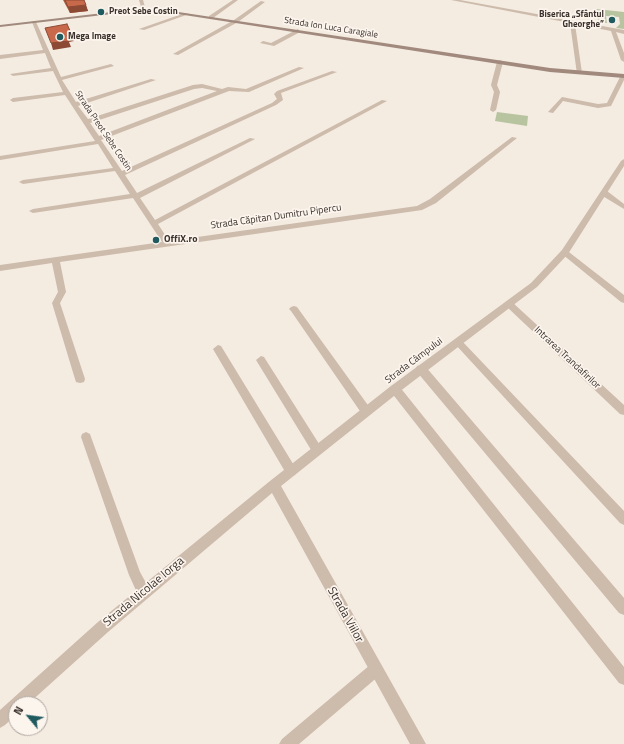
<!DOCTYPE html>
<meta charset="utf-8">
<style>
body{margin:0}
#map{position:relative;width:624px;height:744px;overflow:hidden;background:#f4ebe1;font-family:"Titillium Web",sans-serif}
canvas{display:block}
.north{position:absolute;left:8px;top:696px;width:40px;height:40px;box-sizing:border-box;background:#fbf5ee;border:1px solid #aea6a0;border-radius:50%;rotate:299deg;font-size:11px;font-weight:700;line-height:16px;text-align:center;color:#3b302b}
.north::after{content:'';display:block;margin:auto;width:14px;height:18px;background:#1f5a5e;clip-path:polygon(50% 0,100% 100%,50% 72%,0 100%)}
</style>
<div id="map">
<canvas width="624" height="744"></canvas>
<div class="north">N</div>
</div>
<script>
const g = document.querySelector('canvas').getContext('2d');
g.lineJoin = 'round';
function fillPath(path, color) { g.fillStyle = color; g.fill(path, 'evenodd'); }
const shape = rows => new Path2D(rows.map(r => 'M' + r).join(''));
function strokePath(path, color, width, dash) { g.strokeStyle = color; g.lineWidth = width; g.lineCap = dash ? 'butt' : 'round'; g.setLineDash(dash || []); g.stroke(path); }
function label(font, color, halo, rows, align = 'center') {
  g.font = font + ' "Titillium Web",sans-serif'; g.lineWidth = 3.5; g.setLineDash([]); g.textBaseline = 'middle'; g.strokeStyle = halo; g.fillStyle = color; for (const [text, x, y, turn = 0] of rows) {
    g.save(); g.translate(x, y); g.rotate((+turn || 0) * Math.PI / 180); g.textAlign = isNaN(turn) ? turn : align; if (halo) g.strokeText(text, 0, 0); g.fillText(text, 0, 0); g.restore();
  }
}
fillPath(shape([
 [596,9,624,12,624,29,616,28,620,24,619,17,606,16,607,23,599,22],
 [497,112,528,116,527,126,495,121]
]), '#b8c4a0');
fillPath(shape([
 [233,0,238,0,213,18,209,18,209,16,233,0],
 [451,0,460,0,624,30,624,34,616,32,624,53,624,62,621,60,611,31,575,24,582,73,577,74,570,23,451,0],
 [261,1,265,2,238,22,178,55,173,54,234,20,261,1],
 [185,13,189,14,144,30,139,29,185,13],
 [34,21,36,22,61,77,111,64,114,66,62,80,76,102,151,79,156,80,78,106,88,119,193,85,202,84,222,89,228,87,246,89,299,67,304,68,249,92,229,91,101,140,122,171,272,103,277,99,274,94,277,91,332,71,337,72,281,93,283,100,276,105,125,175,137,193,250,138,255,139,140,198,155,220,382,100,387,101,158,224,169,241,417,206,430,199,512,137,517,138,436,203,422,210,60,262,66,292,60,303,85,379,84,382,80,383,76,382,75,379,52,303,58,292,52,263,0,271,0,265,162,242,133,198,33,213,29,211,33,209,130,194,115,171,23,184,19,182,23,180,113,168,98,144,0,160,0,156,95,141,65,95,13,102,10,100,13,98,63,92,53,71,13,76,10,74,51,68,45,53,0,59,0,55,43,50,32,22,34,21],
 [202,88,217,91,99,136,90,123,194,89,202,88],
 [298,29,300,32,274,46,260,43,263,41,271,43,298,29],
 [500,60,503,62,497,85,500,92,496,110,493,112,490,110,494,92,491,85,497,62,500,60],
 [621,75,624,75,624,80,611,106,598,108,563,101,553,113,548,112,562,97,598,104,607,103,621,75],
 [601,191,607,191,624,204,624,209,601,195,601,191],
 [565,249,624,295,624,303,621,302,562,254,562,250,565,249],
 [509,301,512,302,624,405,624,415,620,414,506,306,504,304,509,301],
 [294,306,297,307,370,408,371,411,370,414,366,415,362,414,291,311,289,309,291,307,294,306],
 [458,338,461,340,624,511,624,525,620,523,455,344,453,342,458,338],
 [218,345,221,346,295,467,297,471,295,475,291,476,287,475,213,349,218,345],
 [261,356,264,357,321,447,323,450,321,453,317,455,313,453,256,360,261,356],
 [421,365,425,366,624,598,624,615,619,613,417,372,416,369,417,366,421,365],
 [395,385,399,386,624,667,624,685,619,683,391,392,390,389,391,386,395,385],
 [86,432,90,434,91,437,140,572,151,592,149,597,144,599,139,597,129,575,81,437,82,434,86,432],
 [375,663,380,665,382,670,380,675,299,744,279,744,282,739,370,665,375,663]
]), '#cdbbac');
fillPath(shape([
 [139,0,143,0,146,11,142,10,139,0],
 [624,159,624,166,568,254,537,287,399,392,281,486,426,744,410,744,272,493,108,632,28,704,16,704,16,715,5,725,0,728,0,710,98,622,270,481,391,386,531,283,562,250,621,161,624,159]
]), '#cdbbac');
fillPath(shape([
 [129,10,165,10,550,68,624,74,624,78,550,72,165,12,129,12,0,27,0,25,129,10]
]), '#a18a7d');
fillPath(shape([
 [63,0,84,0,88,11,70,13]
]), '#ac5a40');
fillPath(shape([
 [86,5,88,11,70,13,68,7],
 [67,35,72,35,74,41,69,42,71,47,53,50,51,43]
]), '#8c4a34');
const building = shape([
 [65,0,84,0,86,5,68,7,65,0],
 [67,24,72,35,67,35,69,41,51,43,45,28,67,24]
]);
fillPath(building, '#c8694b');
strokePath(building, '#8c4a34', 1);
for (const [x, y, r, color] of [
 [101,12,4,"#1f5a5e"],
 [612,20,4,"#1f5a5e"],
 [60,37,4,"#1f5a5e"],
 [156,240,4,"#1f5a5e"]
]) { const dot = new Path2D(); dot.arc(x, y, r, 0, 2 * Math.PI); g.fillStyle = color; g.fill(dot); strokePath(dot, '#fbf5ee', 1.5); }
label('bold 9px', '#3b302b', '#fbf5ee', [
 ["Preot Sebe Costin",109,12],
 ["Biserica „Sfântul",604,15,"right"],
 ["Gheorghe”",604,25,"right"],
 ["Mega Image",68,37]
], 'left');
label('9px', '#3b302b', '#fbf5ee', [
 ["Strada Ion Luca Caragiale",331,28,9],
 ["Strada Preot Sebe Costin",103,131,56]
]);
label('10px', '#3b302b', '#fbf5ee', [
 ["Strada Căpitan Dumitru Pipercu",276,217,-8],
 ["Intrarea Trandafirilor",567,358,43],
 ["Strada Câmpului",414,361,-37]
]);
label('bold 10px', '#3b302b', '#fbf5ee', [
 ["OffiX.ro",164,240]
], 'left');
label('12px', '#3b302b', '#fbf5ee', [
 ["Strada Nicolae Iorga",144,592,-40],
 ["Strada Viilor",345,615,61]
]);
</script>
